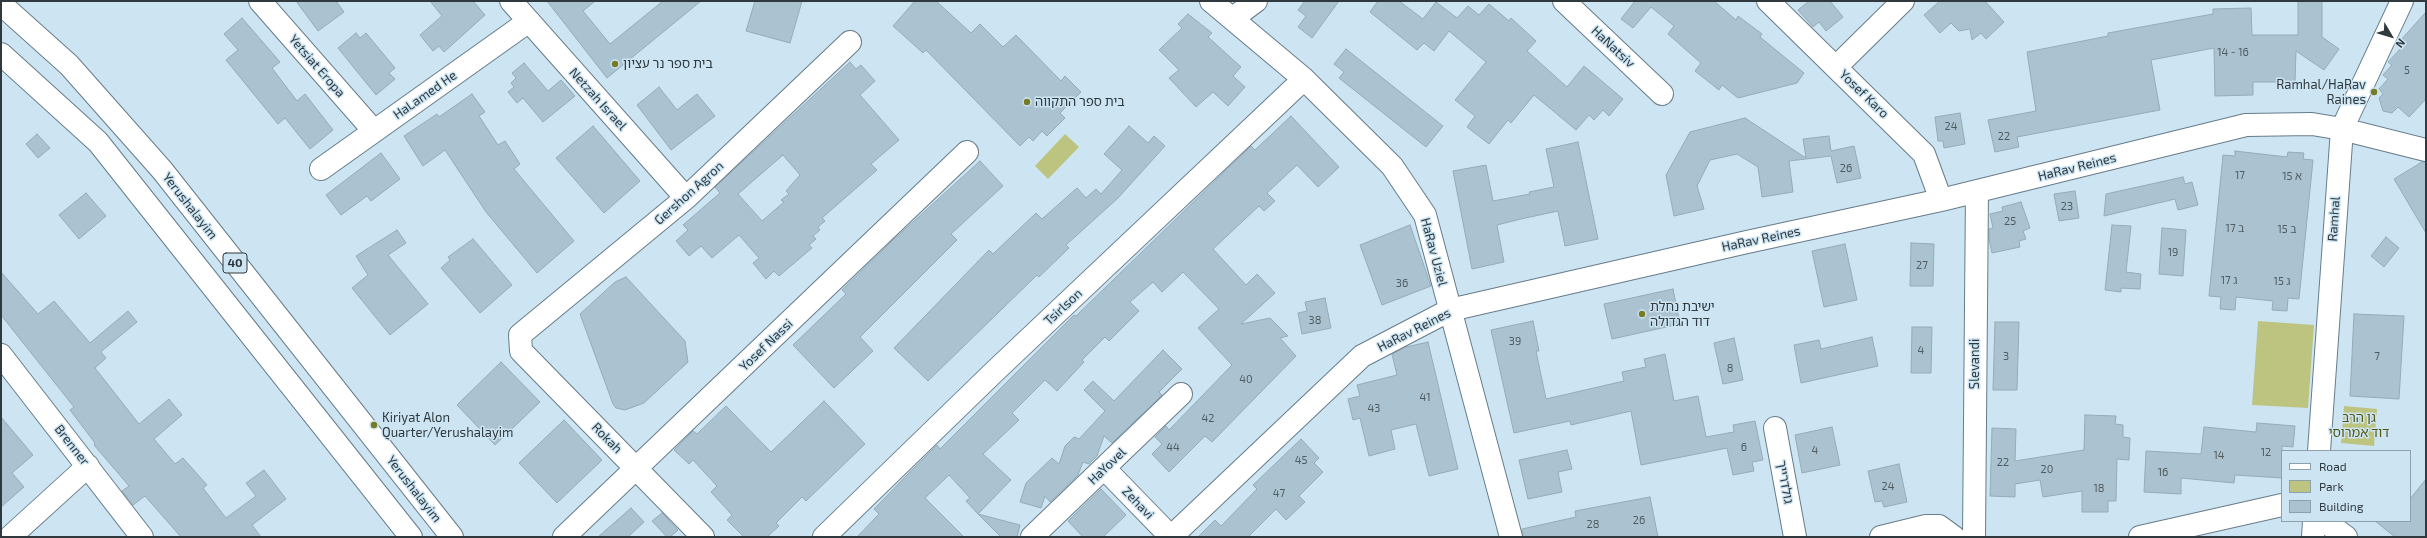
<!DOCTYPE html>
<meta charset="utf-8">
<style>
body{margin:0}
#map{position:relative;width:2427px;height:538px;overflow:hidden;background:#cde5f3;font-family:"Exo 2",sans-serif}
canvas{display:block}
.frame{position:absolute;inset:0;border:2px solid #2f393e;pointer-events:none}
.legend{position:absolute;left:2281px;top:450px;width:130px;height:72px;box-sizing:border-box;background:#cde5f3;border:1px solid #8ea0ab;margin:0;padding:5px 7px;list-style:none;font-size:12px;color:#2f393e}
.legend li{display:flex;align-items:center;gap:8px;height:20px}
.legend b{width:20px;border:1px solid #8ea0ab}
.north{position:absolute;left:2371px;top:16px;width:40px;height:40px;-webkit-text-stroke:3px #cde5f3;paint-order:stroke;rotate:128deg;font-size:11px;font-weight:700;line-height:16px;text-align:center;color:#2f393e}
.north::after{content:'';display:block;margin:auto;width:14px;height:18px;background:#2f393e;clip-path:polygon(50% 0,100% 100%,50% 72%,0 100%)}
</style>
<div id="map">
<canvas width="2427" height="538"></canvas>
<div class="frame"></div>
<ul class="legend">
<li><b style="height:5px;background:#fff"></b>Road</li>
<li><b style="height:11px;background:#bdc480"></b>Park</li>
<li><b style="height:11px;background:#abc3d0"></b>Building</li>
</ul>
<div class="north">N</div>
</div>
<script>
const g = document.querySelector('canvas').getContext('2d');
g.lineJoin = 'round';
function fillPath(path, color) { g.fillStyle = color; g.fill(path, 'evenodd'); }
const shape = rows => new Path2D(rows.map(r => 'M' + r).join(''));
function strokePath(path, color, width, dash) { g.strokeStyle = color; g.lineWidth = width; g.lineCap = dash ? 'butt' : 'round'; g.setLineDash(dash || []); g.stroke(path); }
function label(font, color, halo, rows, align = 'center') {
  g.font = font + ' "Exo 2","Noto Sans Hebrew",sans-serif'; g.lineWidth = 3; g.setLineDash([]); g.textBaseline = 'middle'; g.strokeStyle = halo; g.fillStyle = color; for (const [text, x, y, turn = 0] of rows) {
    g.save(); g.translate(x, y); g.rotate((+turn || 0) * Math.PI / 180); g.textAlign = isNaN(turn) ? turn : align; if (halo) g.strokeText(text, 0, 0); g.fillText(text, 0, 0); g.restore();
  }
}
fillPath(shape([
 [1065,134,1079,147,1048,179,1035,166],
 [2258,321,2314,325,2308,408,2252,405],
 [2344,406,2377,409,2374,446,2341,443]
]), '#bdc480');
const building = shape([
 [296,1,336,1,344,12,318,31,296,1],
 [430,1,473,1,485,15,444,52,439,46,433,51,420,35,442,16,430,1],
 [547,1,595,1,583,11,610,44,663,1,701,1,607,78,547,1],
 [755,1,802,1,790,43,746,31,755,1],
 [915,1,936,1,971,33,980,24,1003,47,1016,35,1061,81,1065,76,1081,92,1060,113,1065,118,1047,136,1042,131,1033,141,1029,137,1020,146,926,50,923,53,893,26,915,1],
 [1305,1,1339,1,1312,38,1298,27,1306,16,1298,10,1305,1],
 [1378,1,1399,1,1423,19,1436,2,1457,18,1468,6,1479,15,1489,4,1509,21,1511,18,1536,41,1527,51,1567,87,1584,66,1623,99,1609,116,1603,110,1594,120,1589,115,1576,130,1534,95,1511,123,1508,120,1489,144,1467,127,1475,116,1455,100,1486,62,1449,31,1434,51,1424,43,1417,50,1370,12,1378,1],
 [1635,1,1714,1,1736,20,1738,16,1762,34,1760,37,1804,73,1797,83,1738,98,1722,85,1719,90,1695,71,1701,63,1668,34,1674,26,1651,7,1633,28,1621,19,1635,1],
 [1809,1,1830,1,1843,17,1826,31,1819,22,1813,27,1798,10,1809,1],
 [1940,1,1985,1,2004,22,1986,39,1981,33,1972,40,1970,29,1959,31,1951,23,1940,33,1924,15,1940,1],
 [2298,1,2322,1,2322,37,2339,49,2324,70,2296,51,2295,82,2253,82,2253,95,2215,96,2214,48,2151,60,2160,110,2017,137,2019,147,1995,152,1988,120,2036,111,2027,52,2108,36,2108,33,2213,14,2213,9,2251,8,2252,35,2298,35,2298,1],
 [2426,12,2426,99,2409,117,2398,107,2392,113,2383,111,2379,98,2383,94,2379,89,2388,79,2383,75,2392,65,2388,62,2404,45,2400,41,2426,12],
 [1188,14,1212,33,1208,37,1241,67,1233,76,1245,87,1228,106,1213,92,1196,107,1169,78,1179,70,1159,50,1182,28,1178,24,1188,14],
 [242,18,280,62,272,68,297,101,305,94,333,130,310,149,285,118,278,124,226,60,238,50,224,34,242,18],
 [356,33,360,38,366,33,395,68,389,73,395,79,376,95,338,48,356,33],
 [1346,49,1443,126,1426,147,1339,78,1344,72,1334,64,1346,49],
 [850,62,856,69,861,65,875,81,860,95,899,140,871,164,877,170,822,218,825,221,818,227,820,230,813,236,816,239,809,245,812,248,779,276,774,271,766,279,753,263,759,258,739,235,712,258,701,246,689,256,676,241,688,230,683,225,720,193,715,187,850,62],
 [783,155,800,175,786,191,789,194,781,200,784,202,762,221,738,194,783,155],
 [524,63,548,91,561,80,575,96,543,122,523,98,517,103,508,92,514,87,511,83,516,78,512,73,524,63],
 [659,87,677,110,697,94,715,116,671,150,637,105,659,87],
 [472,94,485,112,479,116,498,145,505,141,520,164,514,169,574,241,537,273,486,212,445,150,423,166,404,136,437,114,439,117,472,94],
 [1960,113,1965,144,1944,148,1943,141,1938,141,1935,117,1960,113],
 [1291,116,1339,167,1318,187,1297,165,1267,193,1275,201,1264,211,1259,206,1213,249,1246,285,1257,274,1275,293,1241,324,1270,318,1288,336,1280,338,1296,356,1212,442,1205,436,1169,472,1152,454,1162,444,1155,437,1166,426,1169,430,1232,365,1198,328,1219,309,1183,272,1162,292,1153,282,1130,302,1139,311,1109,341,1105,337,1082,360,1084,362,1057,391,1045,380,1012,413,1019,420,983,454,1011,480,978,514,966,501,970,498,949,475,925,498,964,537,857,537,879,514,874,509,910,472,937,445,940,449,1074,315,1076,316,1251,146,1255,150,1291,116],
 [1745,118,1806,158,1803,139,1829,136,1831,151,1854,146,1861,178,1837,183,1831,156,1789,161,1793,192,1762,197,1758,167,1737,154,1710,160,1697,186,1704,209,1674,216,1666,175,1690,132,1745,118],
 [593,126,640,181,604,213,556,158,593,126],
 [1129,126,1148,143,1154,136,1165,146,1118,198,1066,245,1069,248,1039,277,1037,275,928,381,894,348,989,250,993,254,1036,213,1042,219,1077,188,1086,198,1096,189,1101,194,1122,170,1104,154,1129,126],
 [37,134,50,148,38,158,26,144,37,134],
 [1578,142,1598,239,1565,246,1558,211,1521,219,1497,225,1504,262,1472,269,1453,171,1486,165,1493,201,1530,194,1529,192,1554,187,1546,149,1578,142],
 [2235,151,2287,157,2288,152,2304,153,2303,159,2313,160,2299,299,2288,298,2287,311,2272,310,2273,301,2236,297,2235,310,2220,309,2221,297,2209,296,2223,155,2235,156,2235,151],
 [381,153,400,179,371,201,367,196,341,215,326,195,381,153],
 [980,161,1003,186,951,234,957,240,860,337,873,351,834,388,793,345,846,294,842,290,892,241,980,161],
 [2422,162,2426,162,2426,233,2394,179,2422,162],
 [2183,177,2185,184,2192,182,2198,205,2178,210,2175,199,2104,216,2106,194,2183,177],
 [2075,191,2079,218,2059,221,2054,194,2075,191],
 [86,193,106,216,79,239,59,215,86,193],
 [2021,202,2030,228,2023,231,2026,239,2019,241,2020,247,1992,253,1989,239,1989,229,1993,228,1990,214,2003,211,2002,207,2021,202],
 [1410,225,1431,286,1382,305,1360,245,1410,225],
 [2112,225,2131,226,2126,272,2141,274,2140,289,2121,288,2121,292,2105,290,2112,225],
 [2162,228,2186,230,2183,276,2159,274,2162,228],
 [397,230,406,243,388,255,428,304,390,335,352,288,368,275,356,256,397,230],
 [2386,237,2399,248,2384,267,2371,256,2386,237],
 [473,239,512,285,480,313,441,268,450,260,448,257,473,239],
 [1911,243,1934,244,1933,286,1910,286,1911,243],
 [1845,244,1857,300,1824,307,1812,251,1845,244],
 [1,272,38,314,54,301,90,343,128,311,137,322,103,350,101,352,106,358,95,368,139,424,169,399,182,415,154,439,175,464,183,458,207,485,203,488,226,518,256,496,246,483,264,470,286,499,252,525,261,537,181,537,145,496,133,505,122,491,129,486,94,445,95,443,70,410,74,407,1,315,1,272],
 [626,277,685,341,688,362,644,403,625,410,616,408,613,404,580,314,615,282,626,277],
 [1673,289,1680,324,1612,339,1604,304,1673,289],
 [1325,298,1331,328,1302,334,1298,313,1307,311,1305,302,1325,298],
 [2354,314,2404,316,2399,399,2350,396,2354,314],
 [1533,321,1539,351,1536,351,1546,399,1624,381,1622,372,1646,367,1644,359,1665,354,1674,401,1698,396,1706,437,1734,432,1733,425,1755,421,1763,460,1752,462,1754,471,1733,475,1727,448,1641,465,1631,411,1571,425,1570,421,1514,433,1491,330,1533,321],
 [1995,322,2019,322,2017,390,1993,390,1995,322],
 [1912,327,1932,327,1931,373,1911,373,1912,327],
 [1872,337,1878,366,1801,383,1794,345,1819,340,1821,349,1872,337],
 [1734,338,1743,380,1723,384,1714,343,1734,338],
 [1428,342,1458,469,1429,476,1416,424,1391,430,1395,449,1369,456,1360,418,1353,420,1348,399,1360,396,1357,385,1397,375,1392,354,1406,347,1428,342],
 [1163,350,1182,369,1159,392,1162,395,1112,443,1104,436,1097,456,1089,464,1083,462,1078,475,1050,502,1045,496,1041,508,1020,502,1026,483,1052,458,1059,464,1065,446,1074,437,1079,439,1105,411,1084,390,1093,381,1114,401,1163,350],
 [501,362,540,402,495,445,457,405,501,362],
 [824,401,865,444,806,501,802,497,776,523,779,526,767,537,744,537,727,520,732,515,711,492,717,486,693,460,689,464,674,450,693,431,697,434,726,406,771,452,824,401],
 [2085,415,2116,416,2115,424,2123,425,2123,437,2130,438,2129,460,2117,459,2116,501,2108,501,2108,512,2082,512,2082,491,2043,497,2040,480,2015,484,2015,497,1990,496,1992,428,2016,429,2015,461,2084,450,2085,415],
 [1,417,33,455,12,473,24,487,1,507,1,417],
 [564,420,602,460,557,503,519,463,564,420],
 [2257,423,2295,426,2293,447,2282,446,2282,478,2235,475,2234,483,2181,478,2181,494,2144,492,2146,451,2201,454,2204,427,2256,432,2257,423],
 [1832,427,1840,465,1802,473,1795,435,1832,427],
 [1301,439,1319,458,1314,463,1323,472,1299,496,1305,502,1286,520,1276,509,1248,537,1198,537,1215,520,1221,526,1257,489,1253,485,1301,439],
 [1567,450,1572,469,1558,472,1562,492,1528,499,1519,460,1567,450],
 [1899,464,1907,502,1884,507,1882,501,1875,502,1868,471,1899,464],
 [2426,479,2426,537,2395,537,2375,521,2410,521,2410,499,2426,479],
 [1101,489,1126,515,1103,537,1083,537,1068,521,1101,489],
 [1650,497,1658,537,1523,537,1522,529,1576,517,1575,511,1650,497],
 [631,508,644,522,628,537,598,537,631,508],
 [662,513,678,530,670,537,667,537,652,521,662,513],
 [978,514,1020,525,1017,537,1001,537,978,514]
]);
fillPath(building, '#abc3d0');
strokePath(building, '#94abb8', 1);
const minor = shape([
 [260,1,374,131],
 [511,1,686,198],
 [1211,1,1304,79,1392,166,1425,215,1511,537],
 [1564,1,1662,94],
 [1768,1,1924,154,1941,200],
 [1233,18,1256,1],
 [1836,67,1903,1],
 [321,169,529,21],
 [1,355,142,537],
 [1775,428,1795,537],
 [2319,451,2342,129,2402,1],
 [1104,468,1171,537],
 [2324,521,2346,537],
 [10,537,88,466],
 [564,537,967,152],
 [703,537,521,351,520,335,686,198,850,42],
 [824,537,995,371,1304,79],
 [1032,537,1181,394],
 [1171,537,1362,356,1450,310,1747,242,1941,200,2246,125,2312,124,2342,129,2426,150],
 [1881,537,1926,526,1939,526,1954,537],
 [1974,537,1977,191],
 [2140,537,2282,505],
 [2313,537,2314,521]
]);
const highway = shape([
 [1,4,69,65,162,170,452,537],
 [1,54,98,142,411,537]
]);
strokePath(minor, '#667c89', 24);
strokePath(highway, '#667c89', 24);
strokePath(minor, '#fff', 22);
strokePath(highway, '#fff', 22);
for (const [x, y, r, color] of [
 [615,64,4,"#767c26"],
 [2374,92,4,"#767c26"],
 [1027,102,4,"#767c26"],
 [1642,314,4,"#767c26"],
 [374,425,4,"#767c26"]
]) { const dot = new Path2D(); dot.arc(x, y, r, 0, 2 * Math.PI); g.fillStyle = color; g.fill(dot); strokePath(dot, '#cde5f3', 1.5); }
label('11px', '#4e5c62', null, [
 ["14 - 16",2233,52],
 ["5",2407,70],
 ["24",1951,126],
 ["22",2004,136],
 ["26",1846,168],
 ["17",2240,175],
 ["15 א",2292,176],
 ["23",2067,206],
 ["25",2010,221],
 ["17 ב",2235,228],
 ["15 ב",2287,229],
 ["19",2173,252],
 ["27",1922,265],
 ["17 ג",2229,280],
 ["15 ג",2282,281],
 ["36",1402,283],
 ["38",1315,320],
 ["39",1515,341],
 ["4",1921,350],
 ["3",2006,356],
 ["7",2377,356],
 ["8",1730,368],
 ["40",1246,379],
 ["41",1425,397],
 ["43",1374,408],
 ["42",1208,418],
 ["44",1173,447],
 ["6",1744,447],
 ["4",1815,450],
 ["12",2266,452],
 ["14",2219,455],
 ["45",1301,460],
 ["22",2003,462],
 ["20",2047,469],
 ["16",2163,472],
 ["24",1888,486],
 ["18",2099,488],
 ["47",1279,493],
 ["26",1639,520],
 ["28",1593,524]
]);
for (const [x, y, w] of [
 [235,263,24]
]) { const box = new Path2D(); box.roundRect(x - w / 2, y - 10, w, 20, 3); g.fillStyle = '#cde5f3'; g.fill(box); strokePath(box, '#2f393e', 1); }
label('bold 12px', '#2f393e', null, [
 ["40",235,263]
]);
label('13px', '#2f393e', '#cde5f3', [
 ["HaNatsiv",1613,47,43],
 ["Yetsiat Eropa",317,66,49],
 ["Yosef Karo",1864,94,44],
 ["HaLamed He",425,95,-35],
 ["Netzah Israel",598,99,48],
 ["HaRav Reines",2077,167,-14],
 ["Gershon Agron",689,193,-42],
 ["Yerushalayim",190,206,52],
 ["Ramhal",2334,219,-86],
 ["HaRav Reines",1761,239,-12],
 ["HaRav Uziel",1434,252,75],
 ["Tsirlson",1063,307,-43],
 ["HaRav Reines",1414,330,-27],
 ["Yosef Nassi",766,345,-44],
 ["Slevandi",1975,364,-90],
 ["Rokah",607,438,45],
 ["Brenner",72,445,52],
 ["HaYovel",1107,466,-44],
 ["גולדרייך",1785,482,80],
 ["Yerushalayim",414,489,52],
 ["Zehavi",1138,503,46]
]);
label('13px', '#2f393e', '#cde5f3', [
 ["בית ספר נר עציון",623,64],
 ["Ramhal/HaRav",2366,85,"right"],
 ["Raines",2366,100,"right"],
 ["בית ספר התקווה",1035,102],
 ["ישיבת נחלת",1650,307],
 ["דוד הגדולה",1650,322],
 ["Kiriyat Alon",382,418],
 ["Quarter/Yerushalayim",382,433]
], 'left');
label('13px', '#525614', '#cde5f3', [
 ["גן הרב",2359,418],
 ["דוד אמרוסי",2359,433]
]);
</script>
